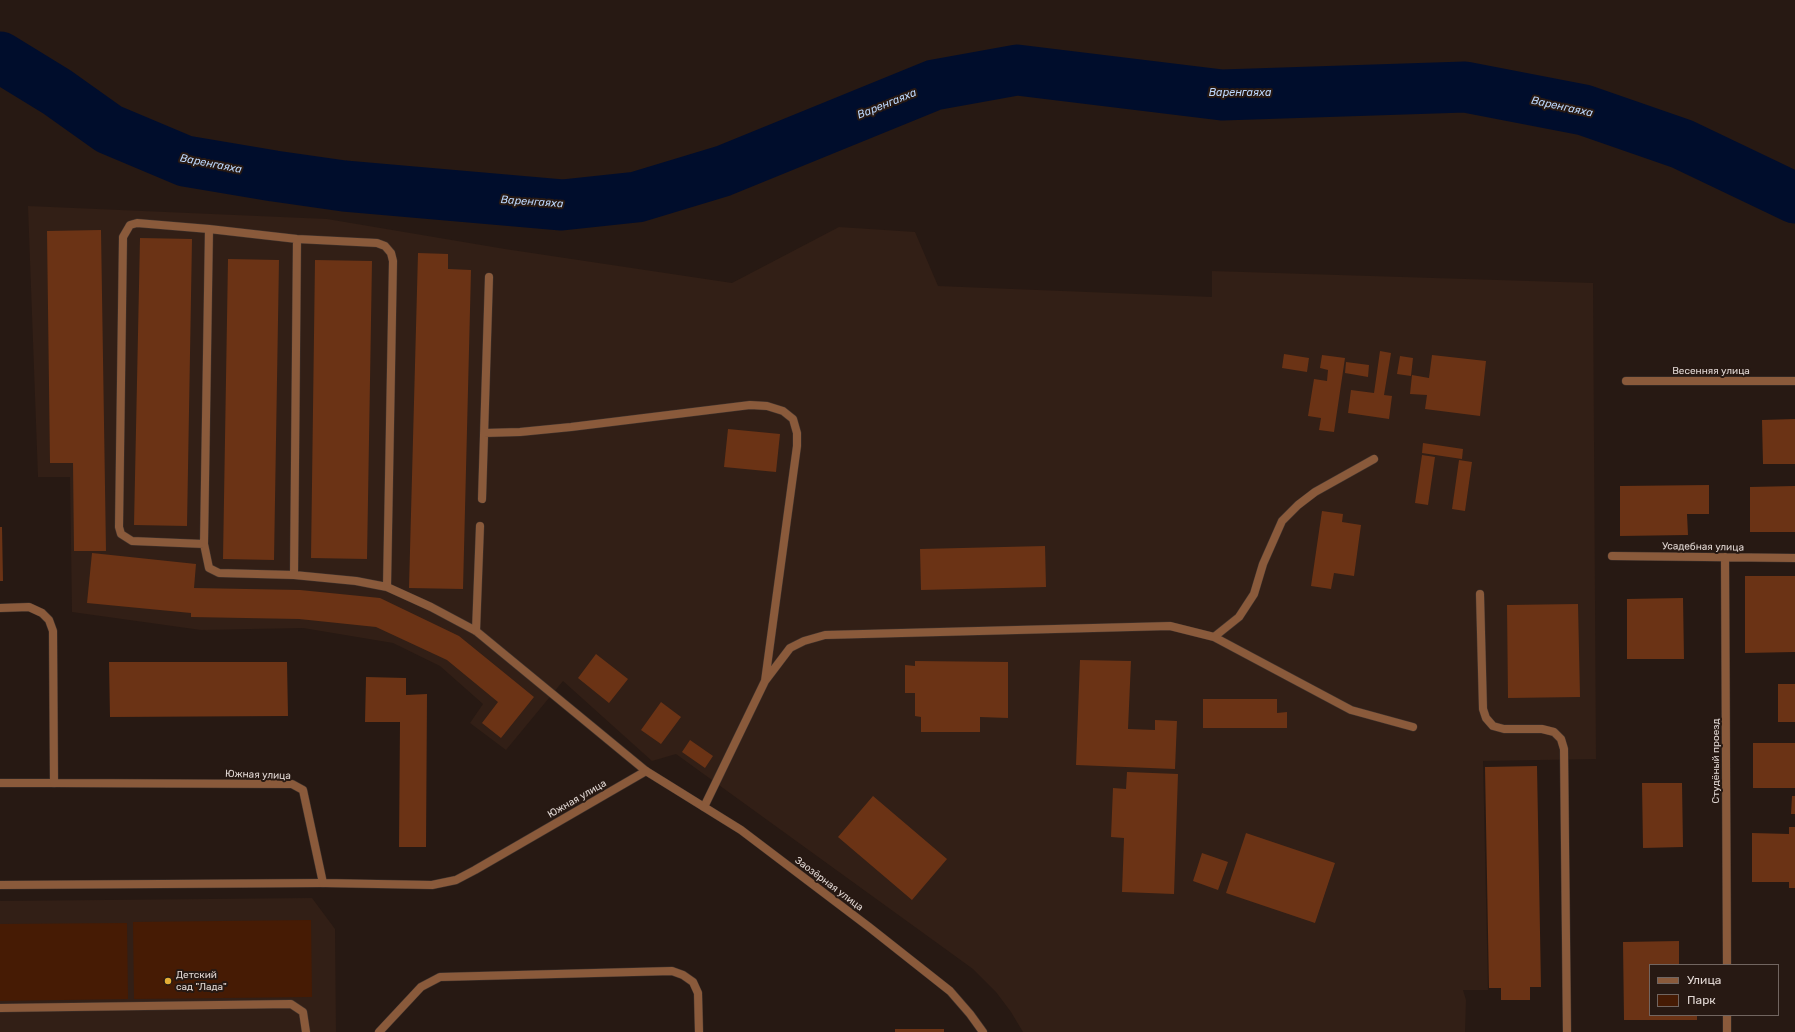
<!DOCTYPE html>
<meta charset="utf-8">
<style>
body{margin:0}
#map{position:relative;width:1795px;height:1032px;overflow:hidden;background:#271913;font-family:Rubik,sans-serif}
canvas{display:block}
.legend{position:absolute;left:1649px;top:964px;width:130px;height:52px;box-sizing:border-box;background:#271913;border:1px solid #716560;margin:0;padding:5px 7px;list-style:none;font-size:12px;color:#e1d7d3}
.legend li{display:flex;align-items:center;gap:8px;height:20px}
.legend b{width:20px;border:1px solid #716560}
</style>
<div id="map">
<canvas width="1795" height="1032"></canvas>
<ul class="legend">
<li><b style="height:5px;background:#8a5a3b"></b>Улица</li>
<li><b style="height:11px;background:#461b04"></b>Парк</li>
</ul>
</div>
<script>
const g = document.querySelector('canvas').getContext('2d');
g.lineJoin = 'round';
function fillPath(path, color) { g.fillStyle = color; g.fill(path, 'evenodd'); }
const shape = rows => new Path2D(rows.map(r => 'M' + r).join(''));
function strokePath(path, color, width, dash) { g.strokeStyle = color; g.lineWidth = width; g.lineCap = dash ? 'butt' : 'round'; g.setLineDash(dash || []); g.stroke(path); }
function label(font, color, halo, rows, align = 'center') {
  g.font = font + ' Rubik,sans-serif'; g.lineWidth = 4; g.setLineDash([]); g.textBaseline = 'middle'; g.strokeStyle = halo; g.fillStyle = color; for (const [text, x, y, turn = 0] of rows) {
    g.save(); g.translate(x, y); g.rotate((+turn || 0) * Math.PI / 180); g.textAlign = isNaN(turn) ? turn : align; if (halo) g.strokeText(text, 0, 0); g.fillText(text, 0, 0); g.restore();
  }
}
fillPath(shape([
 [28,206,327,219,505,249,732,283,839,227,915,232,938,286,1212,297,1212,271,1593,283,1596,759,1483,761,1488,990,1463,990,1466,1000,1465,1032,1023,1032,1011,1012,996,992,973,969,676,754,652,761,563,681,506,750,470,723,483,704,440,666,393,643,303,628,201,630,72,612,70,477,38,477],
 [312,898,335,929,336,1032,0,1032,0,901]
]), '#321f16');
fillPath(shape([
 [311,920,312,997,134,999,133,922],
 [127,923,128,999,0,1001,0,924]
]), '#461b04');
strokePath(shape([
 [0,57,57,92,109,129,185,161,274,176,344,186,562,205,637,197,723,171,934,85,1017,70,1222,95,1465,87,1584,110,1682,144,1795,198]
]), '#000d2c', 51);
fillPath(shape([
 [101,230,106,551,74,551,73,463,50,463,47,231],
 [140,238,192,239,187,526,134,525],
 [418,253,448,254,448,269,471,270,463,589,409,588],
 [228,259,279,260,274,560,223,559],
 [315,260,372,261,367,559,311,558],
 [1380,351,1391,353,1384,395,1392,396,1389,419,1348,413,1351,390,1374,393],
 [1284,354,1309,358,1307,372,1282,368],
 [1322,355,1345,358,1334,432,1319,430,1321,418,1308,416,1314,379,1327,381,1328,370,1320,368],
 [1432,355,1486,361,1480,416,1425,409,1427,395,1410,394,1412,375,1429,378],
 [1400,356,1413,358,1411,376,1397,374],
 [1346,362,1369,365,1368,377,1345,373],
 [1795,419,1795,464,1763,464,1762,420],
 [728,429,780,434,776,472,724,467],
 [1423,443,1463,449,1462,459,1422,453],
 [1422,455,1435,457,1428,505,1415,503],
 [1459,460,1472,462,1465,511,1452,509],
 [1709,485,1709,514,1687,514,1688,535,1620,536,1620,486],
 [1795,486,1795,532,1750,532,1750,487],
 [1322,511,1343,514,1342,522,1361,525,1354,576,1334,573,1331,589,1311,586],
 [0,527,2,527,3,581,0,581],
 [1045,546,1046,587,921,590,920,549],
 [92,553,196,564,194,588,300,590,380,598,459,636,534,697,501,738,482,723,498,702,447,660,376,627,299,619,191,617,191,613,87,603],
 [1745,576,1795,576,1795,652,1745,653],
 [1683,598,1684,659,1627,659,1627,599],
 [1578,604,1580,697,1508,698,1507,605],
 [596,654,628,679,609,703,578,678],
 [1080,660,1131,661,1128,729,1155,730,1155,720,1177,721,1175,769,1076,765],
 [915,661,1008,662,1008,718,980,717,980,732,921,732,921,717,915,716,915,693,905,693,905,665,915,666],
 [109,662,287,662,288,716,110,717],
 [366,677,406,678,406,695,427,694,426,847,399,847,400,722,365,722],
 [1778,684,1795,684,1795,722,1778,722],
 [1203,699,1277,699,1277,713,1287,712,1287,728,1203,728],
 [661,702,681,717,661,744,641,730],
 [690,740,713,756,705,768,682,752],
 [1753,743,1795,743,1795,788,1753,788],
 [1537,766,1541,987,1530,987,1530,1000,1501,1000,1501,988,1489,988,1485,767],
 [1127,772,1178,774,1174,894,1122,892,1124,838,1111,837,1113,788,1126,789],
 [1642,783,1682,783,1683,847,1643,848],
 [873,796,947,859,912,900,838,837],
 [1792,796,1795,796,1795,814,1791,814],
 [1789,827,1795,827,1795,888,1789,888,1789,882,1752,882,1752,833,1789,834],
 [1246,833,1335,863,1315,923,1226,893],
 [1202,853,1228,862,1218,890,1193,881],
 [1679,941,1679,965,1650,965,1650,1015,1697,1015,1697,1020,1624,1020,1623,942],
 [895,1029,944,1029,944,1032,895,1032]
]), '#6b3315');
const service = shape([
 [484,433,520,432,571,427,750,405,767,406,783,411,793,419,797,433,797,446,765,681,704,807],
 [482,499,489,277],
 [204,544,132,541,121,534,119,527,123,237,130,225,137,223,209,229],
 [294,575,297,239],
 [387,587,393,261,391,253,385,246,377,243,297,239,209,229,204,544,209,568,219,573,294,575,356,581,387,587,431,607,476,631,646,771],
 [1480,594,1483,709,1486,718,1493,726,1504,729,1542,729,1554,732,1561,739,1564,749,1567,1032],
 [476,631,480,526],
 [1214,637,1239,617,1254,594,1263,564,1282,521,1298,505,1315,492,1374,459],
 [765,681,790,648,804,641,825,635,1170,626,1214,637,1351,710,1413,727],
 [0,783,54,783],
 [0,885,323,883],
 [0,1008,291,1004,303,1012,306,1032],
 [379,1032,421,987,440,977,672,971,683,975,693,982,698,993,699,1032]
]);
const minor = shape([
 [1626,381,1795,381],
 [1612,556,1795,558],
 [1725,557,1727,965],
 [0,608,29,607,42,613,49,620,53,631,54,783,292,784,303,790,323,883,432,885,456,880,475,870,646,771,741,830,869,927,950,991,970,1014,983,1032],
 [1727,1015,1727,1032]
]);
strokePath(service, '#41342e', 9);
strokePath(minor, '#41342e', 9);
strokePath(service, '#8a5a3b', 8);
strokePath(minor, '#8a5a3b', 8);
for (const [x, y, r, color] of [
 [168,981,4,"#e3ae35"]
]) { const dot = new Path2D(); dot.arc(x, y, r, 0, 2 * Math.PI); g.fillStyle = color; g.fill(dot); strokePath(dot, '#271913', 1.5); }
label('10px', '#e1d7d3', '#271913', [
 ["Весенняя улица",1711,371],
 ["Усадебная улица",1703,547,1],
 ["Студёный проезд",1716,761,-90],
 ["Южная улица",258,775,2],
 ["Южная улица",577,799,-30],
 ["Заозёрная улица",829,884,37]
]);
label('10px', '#e1d7d3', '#271913', [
 ["Детский",176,975],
 ["сад \"Лада\"",176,987]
], 'left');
label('italic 11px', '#bbd5f9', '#271913', [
 ["Варенгаяха",1240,93],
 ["Варенгаяха",887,104,-22],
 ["Варенгаяха",1562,107,12],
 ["Варенгаяха",211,164,11],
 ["Варенгаяха",532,202,4]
]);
</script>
